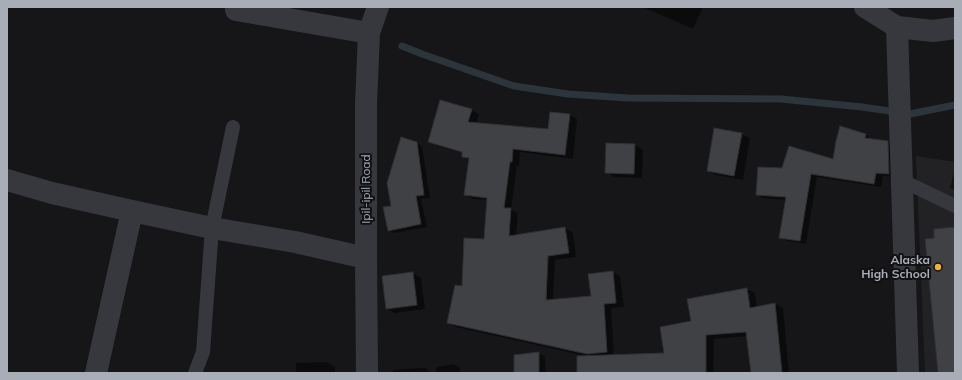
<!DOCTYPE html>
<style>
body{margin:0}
#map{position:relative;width:962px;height:380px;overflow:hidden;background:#161618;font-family:Mulish,sans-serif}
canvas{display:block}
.frame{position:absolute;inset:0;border:8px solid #a8adb8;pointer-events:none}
</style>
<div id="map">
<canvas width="962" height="380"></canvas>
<div class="frame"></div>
</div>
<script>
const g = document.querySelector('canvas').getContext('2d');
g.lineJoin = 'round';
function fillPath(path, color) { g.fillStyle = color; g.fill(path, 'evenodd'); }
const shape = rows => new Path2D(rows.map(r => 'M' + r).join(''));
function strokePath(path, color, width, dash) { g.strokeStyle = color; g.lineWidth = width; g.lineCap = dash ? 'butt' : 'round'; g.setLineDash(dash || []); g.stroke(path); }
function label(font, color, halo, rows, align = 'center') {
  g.font = font + ' Mulish,sans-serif'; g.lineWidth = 4; g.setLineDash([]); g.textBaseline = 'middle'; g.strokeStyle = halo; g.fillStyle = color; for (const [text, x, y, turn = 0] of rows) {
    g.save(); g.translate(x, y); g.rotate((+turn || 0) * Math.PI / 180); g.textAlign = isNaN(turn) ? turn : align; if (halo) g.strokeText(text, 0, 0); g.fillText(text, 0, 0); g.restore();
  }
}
fillPath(shape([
 [916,156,955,162,955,373,925,373]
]), '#222225');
fillPath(shape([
 [643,7,703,7,693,29],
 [471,110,479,114,476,124,549,130,570,115,577,119,573,159,520,152,519,166,517,165,511,210,518,213,516,236,565,228,573,233,576,257,555,260,553,300,592,297,613,272,620,276,624,307,611,308,614,356,666,354,692,322,747,289,755,293,757,308,775,304,783,308,789,373,752,373,748,336,714,339,713,373,615,373,595,358,456,327,448,323,485,240,488,200,473,199,465,194,470,160,463,156,463,153,437,146,429,141],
 [741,134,750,138,743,180,716,175,708,171],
 [866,135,872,140,888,142,894,146,895,177,883,176,881,187,817,177,806,244,787,241,780,237,786,200,763,198,757,194,783,170,834,160],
 [416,143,422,146,430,198,421,199,427,227,394,233,388,230,392,207],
 [607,144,635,145,643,150,642,178,614,177,606,172],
 [955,168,955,190,950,188],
 [413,273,421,278,425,309,395,313,386,308],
 [539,353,545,357,546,373,515,373],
 [326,362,335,367,335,373,296,373,296,363],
 [453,364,460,368,460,373,435,373,437,367],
 [419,368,425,368,431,373,393,373,393,370]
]), '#0007');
strokePath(shape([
 [402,46,422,54,514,86,568,94,628,98,781,99,862,107,910,114,955,105]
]), '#2c353c', 7);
const building = shape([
 [440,100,472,109,468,122,548,129,550,112,570,114,565,155,513,149,512,162,510,162,504,208,511,208,509,236,565,227,569,253,548,256,546,300,591,296,588,274,613,271,616,303,604,304,607,352,587,354,447,323,455,285,462,286,464,238,484,239,487,198,464,195,469,158,462,157,462,152,428,142,440,100],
 [840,126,866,134,865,138,888,141,889,174,876,173,874,184,811,174,800,241,779,238,786,197,756,195,758,167,782,168,789,146,833,159,836,141,840,126],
 [714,128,742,133,734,176,707,171,714,128],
 [401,137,417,142,424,195,416,196,421,224,388,231,383,207,391,206,387,183,401,137],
 [606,143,635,144,634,174,605,173,606,143],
 [955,227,955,373,938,373,925,239,934,238,934,229,955,227],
 [413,272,417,305,386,309,382,276,413,272],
 [747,288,750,308,775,303,782,373,751,373,746,332,706,335,706,373,577,373,577,356,664,353,660,327,691,321,687,299,747,288],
 [539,352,539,373,514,373,514,355,539,352]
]);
fillPath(building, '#404145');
strokePath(building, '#303034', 1);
strokePath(shape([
 [901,180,955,206],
 [195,373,203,352,212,228,233,127]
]), '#37383d', 14);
strokePath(shape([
 [865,7,897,27,933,31,955,28],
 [236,10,369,33],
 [897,27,908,373],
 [7,180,52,193,132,211,212,228,295,242,366,258],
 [96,373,132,211],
 [367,373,366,258,366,104,369,33,378,7]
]), '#37383d', 22);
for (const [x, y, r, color] of [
 [938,267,4,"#f2b134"]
]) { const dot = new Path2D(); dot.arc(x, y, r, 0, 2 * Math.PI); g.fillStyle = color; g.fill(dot); strokePath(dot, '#111113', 1.5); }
label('12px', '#a8adb8', '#111113', [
 ["Ipil-ipil Road",366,189,-90]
]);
label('bold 12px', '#a8adb8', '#111113', [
 ["Alaska",930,260],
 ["High School",930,274]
], 'right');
</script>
